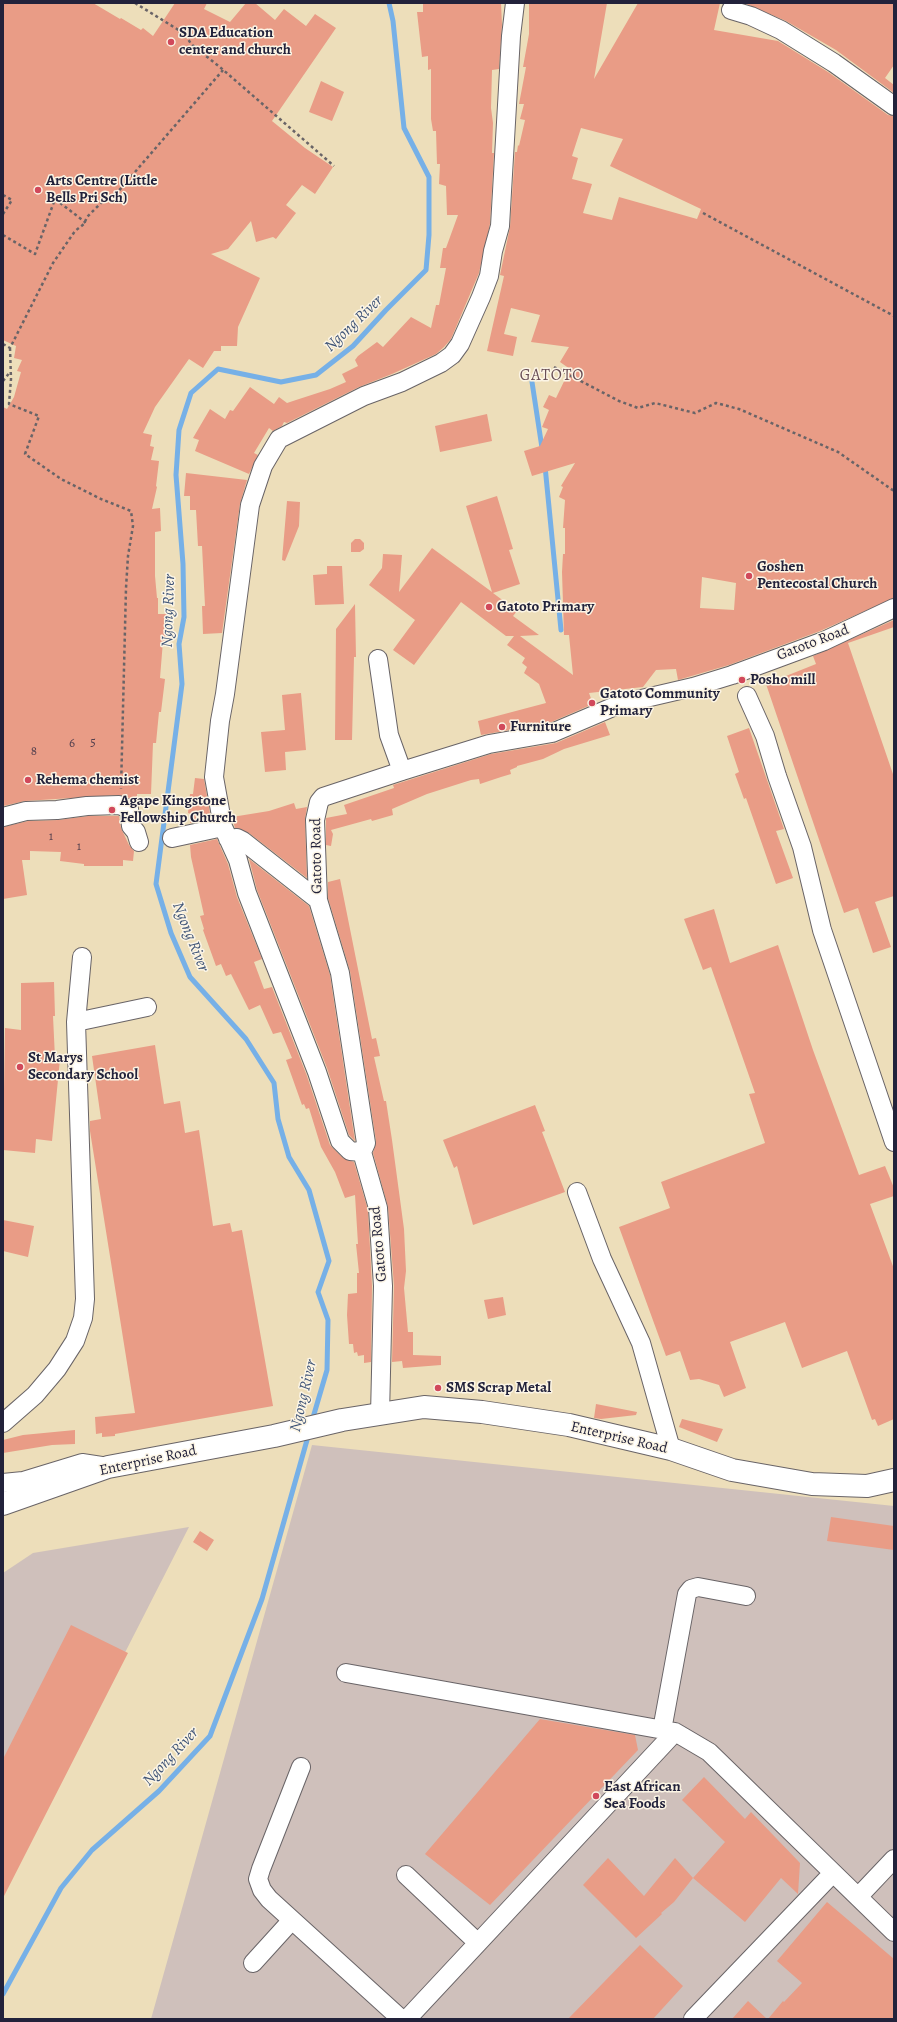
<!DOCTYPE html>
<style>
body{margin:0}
#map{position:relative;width:897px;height:2022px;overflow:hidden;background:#eddeba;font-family:Alegreya,serif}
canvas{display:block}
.frame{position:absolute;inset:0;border:4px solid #22223b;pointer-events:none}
</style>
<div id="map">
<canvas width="897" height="2022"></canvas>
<div class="frame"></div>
</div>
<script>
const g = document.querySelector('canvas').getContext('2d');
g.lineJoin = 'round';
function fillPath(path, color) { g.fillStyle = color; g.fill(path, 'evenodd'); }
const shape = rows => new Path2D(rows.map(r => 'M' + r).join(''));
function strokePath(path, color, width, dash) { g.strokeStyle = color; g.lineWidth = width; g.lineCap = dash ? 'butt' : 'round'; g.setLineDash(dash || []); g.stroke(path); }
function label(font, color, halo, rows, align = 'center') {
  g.font = font + ' Alegreya,serif'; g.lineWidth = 3; g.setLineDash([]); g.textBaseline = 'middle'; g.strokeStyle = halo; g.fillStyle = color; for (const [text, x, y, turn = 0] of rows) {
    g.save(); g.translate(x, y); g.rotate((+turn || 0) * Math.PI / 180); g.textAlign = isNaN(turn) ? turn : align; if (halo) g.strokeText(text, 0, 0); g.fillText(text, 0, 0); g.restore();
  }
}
fillPath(shape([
 [312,1445,894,1506,894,2019,151,2019],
 [189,1527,3,1892,3,1573,33,1553]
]), '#cfc0bb');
strokePath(shape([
 [532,382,542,448],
 [545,466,561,630],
 [312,1421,327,1370,328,1320,318,1292,329,1261,309,1190,289,1157,278,1119,274,1083,246,1039,190,977,171,933,156,884,182,684,179,644,184,617,183,564,176,475,179,430,191,393,218,369,281,382,316,375,353,346,386,310,426,270,429,235,429,177,404,128,393,21,389,3],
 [3,1994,61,1888,92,1850,159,1791,210,1736,262,1599,309,1433]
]), '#76b0e7', 5);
fillPath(shape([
 [3,3,93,3,120,19,121,18,141,30,143,28,153,36,175,3,207,3,204,9,230,22,246,3,255,3,275,20,284,9,306,26,315,14,336,28,272,121,305,148,333,167,315,194,302,185,286,205,296,213,276,239,273,237,256,242,251,221,228,249,211,254,260,278,238,327,237,346,221,346,221,351,214,351,203,368,189,359,155,407,143,433,152,435,150,446,154,447,151,460,159,461,156,486,157,487,152,509,160,508,161,531,155,532,155,576,157,598,158,598,158,614,169,614,168,641,163,641,160,678,165,679,161,712,159,712,156,743,153,743,151,794,137,794,137,802,119,795,25,801,3,806,3,407,7,409,14,397,21,372,17,371,22,360,14,358,16,346,3,340],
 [423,3,501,3,502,25,499,69,492,70,491,108,493,123,492,153,494,153,490,224,479,273,451,339,444,347,436,354,392,374,359,387,287,423,284,422,282,426,273,431,269,428,254,453,258,455,249,474,195,451,199,440,193,438,210,409,225,419,230,410,233,411,250,387,274,404,279,397,287,403,296,400,330,389,346,382,342,374,358,366,355,360,358,356,377,342,383,347,411,317,431,328,436,305,439,305,446,268,440,268,443,248,446,248,458,215,447,215,446,186,439,184,440,164,437,164,436,131,433,131,431,119,431,69,428,70,428,56,422,57,417,12,423,12],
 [529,3,607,3,594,79,638,3,720,3,714,30,778,41,828,72,888,115,894,116,894,598,820,631,729,665,678,680,676,669,656,670,643,687,589,693,593,704,549,723,481,735,478,721,546,703,539,684,524,673,527,667,522,663,525,658,507,645,514,636,506,636,461,602,414,665,393,650,415,620,369,585,382,568,383,554,402,555,399,592,432,548,492,592,466,506,497,496,513,549,509,550,520,584,493,593,517,611,513,616,539,635,520,636,573,675,569,635,564,635,562,572,563,554,565,554,565,528,563,528,565,500,559,497,563,487,561,486,575,463,532,476,524,451,540,446,548,429,542,427,549,410,543,407,549,395,556,398,570,369,560,362,569,347,531,342,540,315,511,308,504,334,517,337,513,356,487,351,504,276,500,275,510,227,515,152,517,152,518,145,519,146,525,120,520,119,524,104,519,104,526,67,523,67,529,34],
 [581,128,623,139,610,166,701,209,697,219,619,197,612,220,583,213,592,184,572,179,578,158,572,156],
 [702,577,736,583,734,610,700,608],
 [744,3,894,3,894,65,885,78,894,85,894,93,836,50,786,21],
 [321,81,344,92,332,121,309,112],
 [487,414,492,441,440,452,435,426],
 [186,473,247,480,240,504,222,633,203,634,202,606,205,606,202,546,198,546,196,510,190,510,190,496,184,496],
 [287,501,300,502,299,526,285,561,282,560],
 [355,539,360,539,364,543,364,549,360,552,351,552,351,543],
 [327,566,342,566,344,604,315,605,313,575,327,574],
 [355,604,356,657,354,657,352,740,335,740,336,629],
 [894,620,894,627,848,643,894,777,894,896,875,902,891,947,873,953,858,908,844,913,766,684,816,664,813,656],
 [301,693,306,750,285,752,286,770,265,772,261,732,285,730,282,695],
 [605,722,610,735,564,749,543,759,517,766,517,767,510,770,511,774,501,777,480,784,479,779,471,780,427,794,392,809,393,815,372,821,371,819,331,830,333,834,331,846,326,845,326,818,347,814,344,805,394,788,393,785,491,754,556,743],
 [749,728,784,829,776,831,793,878,776,884,746,798,744,799,735,774,739,772,727,736],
 [195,778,204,779,211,819,190,823,191,814,188,813,190,794,193,794],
 [294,803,296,809,307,807,305,820,307,878,249,833,235,828,232,817,269,811],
 [88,816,119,816,121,828,129,845,134,851,133,861,123,860,123,866,84,866,84,864,60,861,61,852,30,851,30,860,22,860,27,895,3,899,3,827,28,821,58,820],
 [217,839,228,864,237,897,262,959,254,962,264,989,272,987,307,1076,330,1145,343,1158,354,1162,368,1210,372,1286,371,1362,364,1363,364,1355,358,1356,357,1352,354,1353,353,1344,349,1344,347,1315,348,1294,357,1293,357,1273,359,1273,356,1244,358,1244,355,1195,345,1198,335,1172,321,1147,309,1108,306,1109,304,1104,302,1105,286,1060,292,1058,281,1032,273,1034,260,1005,249,1010,231,974,226,976,221,964,216,966,203,930,204,929,200,916,204,915,191,857,190,845],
 [249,859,309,906,330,975,355,1141,349,1135,327,1068,257,890],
 [340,879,372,1039,376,1038,380,1056,374,1057,384,1101,386,1101,392,1140,404,1229,406,1271,404,1288,408,1332,413,1332,413,1355,441,1356,441,1365,403,1368,402,1361,392,1362,394,1286,388,1207,373,1153,376,1141,350,971,328,898,328,882],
 [714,909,730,963,778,945,813,1050,859,1175,885,1166,894,1188,894,1196,870,1204,894,1269,894,1419,878,1426,875,1419,872,1420,847,1351,802,1368,785,1322,730,1342,746,1388,724,1397,719,1385,699,1379,690,1380,680,1351,666,1356,619,1227,670,1208,661,1182,765,1143,749,1094,755,1093,711,967,703,970,684,919],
 [54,982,55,1016,53,1016,55,1058,60,1059,52,1141,36,1139,35,1153,3,1150,5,1028,21,1030,21,983],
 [155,1045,164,1104,180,1101,185,1133,199,1130,213,1226,230,1223,232,1232,242,1230,273,1406,115,1434,115,1436,102,1437,102,1433,96,1434,95,1417,135,1413,90,1131,90,1121,101,1119,92,1056],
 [535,1105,545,1131,542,1132,565,1192,473,1225,457,1166,454,1168,443,1140],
 [3,1220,34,1226,28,1257,3,1251],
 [503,1297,506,1315,488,1319,484,1300],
 [596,1404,637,1412,636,1415,601,1419,594,1418],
 [682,1419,723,1429,717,1442,679,1427],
 [75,1430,75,1444,52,1445,3,1453,3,1440,23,1435],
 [831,1517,894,1526,894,1550,827,1541],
 [200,1531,214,1540,207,1551,193,1542],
 [71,1625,128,1653,3,1898,3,1759],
 [540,1719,635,1735,638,1750,490,1905,425,1854],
 [704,1777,745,1819,751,1812,800,1863,798,1894,781,1878,745,1922,693,1878,725,1842,682,1800],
 [608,1858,644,1896,675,1858,693,1878,674,1902,661,1913,662,1914,636,1938,583,1885],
 [827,1902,894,1959,894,2019,768,2019,783,2001,784,2002,802,1983,777,1961],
 [640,1945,683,1986,653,2019,568,2019],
 [748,2001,767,2019,732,2019]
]), '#e99c86');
const minor = shape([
 [731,10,751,16,781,30,834,63,894,106],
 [378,659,389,735,402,771],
 [747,696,765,736,777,776,802,847,822,930,894,1142],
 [3,817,26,811,57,810,87,806,119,805,129,809,131,826,136,832,139,842],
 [172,838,223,827],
 [228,839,237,838,243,841,318,900],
 [76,1022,147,1007],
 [362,1152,350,1151,340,1141,317,1072,247,893,238,860,223,827,214,777,220,721,225,694,250,505,263,466,279,439,364,396,402,382,441,363,452,355,460,344,481,297,489,276,493,251,500,226,511,36,515,3],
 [577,1192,602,1259,641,1343,671,1449],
 [380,1415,383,1286,378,1208,362,1152,366,1143,340,973,318,900,315,820,319,802,323,797,402,771,489,744,552,733,620,704,693,687,732,675,824,641,894,608],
 [3,1423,35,1395,57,1369,75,1341,83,1318,85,1299,76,1022,82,957],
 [3,1483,23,1481,82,1463,108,1467],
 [346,1673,675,1732,709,1752,894,1932],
 [662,1730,687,1594,691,1589,698,1587,746,1596],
 [301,1767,261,1869,258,1879,262,1890,269,1899,401,2019],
 [406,1875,478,1943],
 [858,1897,894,1859],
 [253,1963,292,1920],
 [407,2019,675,1732],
 [693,2019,833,1873]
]);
const major = shape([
 [3,1504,108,1467,274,1436,342,1420,424,1407,482,1412,569,1425,671,1449,732,1470,812,1484,867,1486,894,1480]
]);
strokePath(minor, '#696467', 20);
strokePath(major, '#696467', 24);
strokePath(shape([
 [135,3,185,34,191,44,221,68,334,166],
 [3,195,12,200,3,214],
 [703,213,894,316],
 [3,235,35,254,55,199,85,222,83,223],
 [3,344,10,348,53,263,75,231,84,224,87,217,107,197,116,194,223,70],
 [10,348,11,379,9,404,39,416,25,454,61,479,101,499,131,511,133,526,128,556,126,588,121,789],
 [554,367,619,401,638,408,655,403,695,413,716,403,739,409,838,452,894,491],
 [3,381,10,372]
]), '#696467', 2.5, [3, 3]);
strokePath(minor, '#fff', 18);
strokePath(major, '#fff', 22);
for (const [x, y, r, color] of [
 [171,42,4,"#d1495b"],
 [38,190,4,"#d1495b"],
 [749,576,4,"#d1495b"],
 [489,607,4,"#d1495b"],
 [742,680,4,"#d1495b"],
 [592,703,4,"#d1495b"],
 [502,727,4,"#d1495b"],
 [28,780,4,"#d1495b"],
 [112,810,4,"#d1495b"],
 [20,1067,4,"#d1495b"],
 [438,1388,4,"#d1495b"],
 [596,1796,4,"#d1495b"]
]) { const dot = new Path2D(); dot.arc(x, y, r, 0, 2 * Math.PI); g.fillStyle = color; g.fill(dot); strokePath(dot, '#fcf5e5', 1.5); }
label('13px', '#54404e', null, [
 ["5",93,743],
 ["6",72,744],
 ["8",34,752],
 ["1",51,837],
 ["1",79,847]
]);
label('bold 15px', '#22223b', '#fcf5e5', [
 ["SDA Education",179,33],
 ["center and church",179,50],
 ["Arts Centre (Little",46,181],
 ["Bells Pri Sch)",46,198],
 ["Goshen",757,567],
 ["Pentecostal Church",757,584],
 ["Gatoto Primary",497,607],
 ["Posho mill",750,680],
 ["Gatoto Community",600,694],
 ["Primary",600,711],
 ["Furniture",510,727],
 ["Rehema chemist",36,780],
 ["Agape Kingstone",120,801],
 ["Fellowship Church",120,818],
 ["St Marys",28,1058],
 ["Secondary School",28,1075],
 ["SMS Scrap Metal",446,1388],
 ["East African",604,1787],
 ["Sea Foods",604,1804]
], 'left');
label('15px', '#22223b', '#fcf5e5', [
 ["Gatoto Road",813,643,-21],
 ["Gatoto Road",317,856,-91],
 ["Gatoto Road",379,1244,-95],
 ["Enterprise Road",619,1438,13],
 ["Enterprise Road",148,1461,-12]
]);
label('italic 16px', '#3f5477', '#fcf5e5', [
 ["Ngong River",354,324,-44],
 ["Ngong River",169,611,-88],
 ["Ngong River",190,937,68],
 ["Ngong River",304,1396,-77],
 ["Ngong River",171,1757,-47]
]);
g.letterSpacing = '1px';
label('16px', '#684d55', '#fcf5e5', [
 ["GATOTO",552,376]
]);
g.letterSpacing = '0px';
</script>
